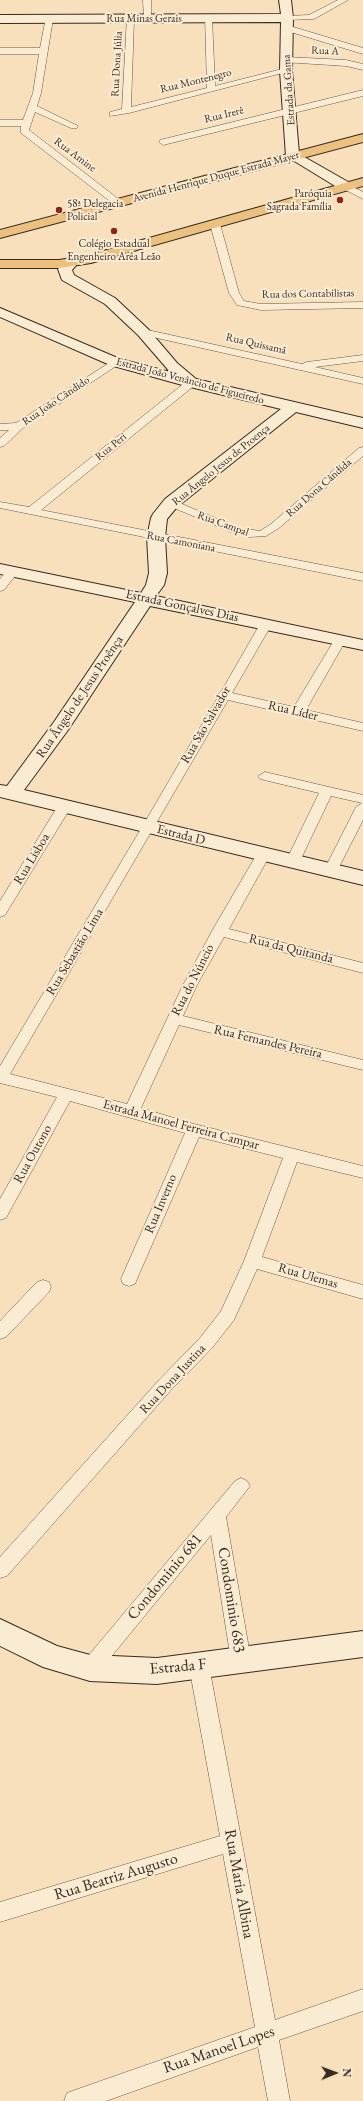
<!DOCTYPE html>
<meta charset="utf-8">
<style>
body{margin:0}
#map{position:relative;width:363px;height:2101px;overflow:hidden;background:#f8e0bc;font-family:"EB Garamond",serif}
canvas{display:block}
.north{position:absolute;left:315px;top:2053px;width:40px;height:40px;-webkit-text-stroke:3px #faebd3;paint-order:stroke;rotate:89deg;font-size:11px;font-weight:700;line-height:16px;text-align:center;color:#372a22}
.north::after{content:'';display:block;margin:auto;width:14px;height:18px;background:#372a22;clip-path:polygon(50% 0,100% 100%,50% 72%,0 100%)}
</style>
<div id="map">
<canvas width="363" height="2101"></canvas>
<div class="north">N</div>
</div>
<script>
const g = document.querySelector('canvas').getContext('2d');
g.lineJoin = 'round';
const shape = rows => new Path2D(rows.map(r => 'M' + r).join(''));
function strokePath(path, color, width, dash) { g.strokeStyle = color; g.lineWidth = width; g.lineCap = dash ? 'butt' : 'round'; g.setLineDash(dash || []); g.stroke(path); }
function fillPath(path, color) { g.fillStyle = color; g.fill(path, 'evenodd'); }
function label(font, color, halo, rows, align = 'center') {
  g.font = font + ' "EB Garamond",serif'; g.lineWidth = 4; g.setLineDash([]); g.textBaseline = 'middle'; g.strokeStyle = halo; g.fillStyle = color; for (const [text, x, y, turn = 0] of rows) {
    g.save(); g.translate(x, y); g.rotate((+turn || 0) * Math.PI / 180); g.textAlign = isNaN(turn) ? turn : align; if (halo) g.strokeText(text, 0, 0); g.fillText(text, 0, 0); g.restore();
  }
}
const street = shape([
 [143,0,151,0,151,20,144,18,143,0],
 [338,0,348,0,314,19,287,20,283,18,287,16,309,15,338,0],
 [205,16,212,18,215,86,286,68,290,71,129,113,110,116,110,112,122,109,127,17,134,19,131,107,207,88,205,16],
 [46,17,53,19,41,93,37,106,78,126,77,128,71,128,35,112,29,130,121,201,121,205,115,205,21,133,21,126,0,126,0,120,23,120,33,93,39,54,0,54,0,48,40,48,46,17],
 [284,26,290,26,363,48,363,54,284,30,284,26],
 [286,57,346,60,363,64,363,70,346,66,283,62,283,58,286,57],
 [363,90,363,96,163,145,159,142,160,140,363,90],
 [345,183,363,192,363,199,342,188,342,184,345,183],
 [215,221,220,224,239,293,244,301,261,304,363,302,363,308,261,310,237,305,229,293,210,224,215,221],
 [143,329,302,364,307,362,363,355,363,361,315,367,363,378,363,384,139,334,138,332,143,329],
 [115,359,119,360,120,362,119,364,23,428,4,446,0,447,0,438,9,430,0,430,0,424,16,423,115,359],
 [191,380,195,381,196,383,195,385,41,510,363,573,363,581,0,508,0,502,29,507,187,381,191,380],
 [363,447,363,456,279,528,266,536,249,537,231,532,167,505,165,503,171,500,175,501,239,528,260,531,271,524,359,448,363,447],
 [12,568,18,572,4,590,0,591,0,579,8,569,12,568],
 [266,620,272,624,232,693,294,707,336,637,344,637,346,640,306,710,363,723,363,731,228,700,10,1074,127,1104,183,985,212,931,258,852,268,852,270,855,229,929,363,963,363,973,224,937,197,985,183,1016,363,1060,363,1070,179,1025,141,1108,194,1124,363,1166,363,1178,297,1162,262,1257,363,1285,363,1299,257,1269,234,1320,212,1348,171,1390,7,1576,0,1578,0,1557,159,1380,200,1338,221,1311,244,1261,283,1158,199,1137,137,1279,135,1284,129,1286,123,1284,121,1279,185,1133,70,1101,6,1218,0,1220,0,1199,57,1097,0,1083,0,1066,142,827,218,697,217,695,221,692,260,624,266,620],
 [265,772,363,795,363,820,336,873,331,875,326,873,324,870,356,807,362,803,331,796,300,861,298,864,288,864,286,861,319,793,260,779,258,776,265,772],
 [64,803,69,804,71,807,5,915,0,917,0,901,59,804,64,803],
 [43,1280,49,1282,51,1287,49,1292,6,1337,0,1339,0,1321,37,1282,43,1280],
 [241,1478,247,1481,250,1486,226,1517,251,1660,248,1666,241,1669,234,1666,231,1660,211,1535,97,1674,90,1677,83,1674,80,1668,83,1662,235,1481,241,1478],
 [199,1657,206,1660,209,1666,275,2020,363,1989,363,2011,279,2040,290,2101,268,2101,258,2047,106,2101,64,2101,67,2093,75,2090,255,2027,223,1854,0,1922,0,1902,220,1836,189,1666,192,1660,199,1657]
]);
const secondary = shape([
 [279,0,291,0,293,18,292,71,299,154,350,183,352,186,350,189,340,189,286,156,280,71,281,22,0,23,0,15,281,14,279,0],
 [71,259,76,260,78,263,72,270,74,275,115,298,148,329,177,363,196,379,363,418,363,428,296,412,177,507,167,519,165,537,167,573,164,585,156,596,363,640,363,650,150,606,68,730,24,790,363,871,363,885,0,797,0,785,7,786,54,722,135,602,0,574,0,564,141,593,146,585,149,573,147,537,151,518,153,514,165,499,281,409,186,386,110,365,0,317,0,308,120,359,170,372,138,335,105,304,62,280,58,269,66,260,71,259],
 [0,1619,57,1646,90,1655,157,1658,363,1631,363,1657,157,1684,90,1681,43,1667,0,1646,0,1619]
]);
const primary = shape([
 [363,134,363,142,0,238,0,230,363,134],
 [363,178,363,186,91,263,59,268,0,268,0,260,59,260,85,256,363,178]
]);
strokePath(street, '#675848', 1);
strokePath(secondary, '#372a22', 2);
strokePath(primary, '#372a22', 2);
fillPath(street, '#faebd3');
fillPath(secondary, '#faebd3');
fillPath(primary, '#ecc07e');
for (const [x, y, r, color] of [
 [340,200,4,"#8f2418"],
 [59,210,4,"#8f2418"],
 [114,231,4,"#8f2418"]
]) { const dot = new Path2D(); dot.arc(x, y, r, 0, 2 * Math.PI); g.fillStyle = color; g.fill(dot); strokePath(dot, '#faebd3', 1.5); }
label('11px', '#372a22', '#faebd3', [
 ["Rua Minas Gerais",144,19],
 ["Rua A",325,51,2],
 ["Rua Dona Júlia",117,64,-87],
 ["Rua Montenegro",196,81,-14],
 ["Estrada da Gama",289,90,-94],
 ["Rua Irerê",224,115,-14],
 ["Rua Amine",75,155,37],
 ["Avenida Henrique Duque Estrada Mayer",216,177,-15],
 ["Rua dos Contabilistas",308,294,-1],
 ["Rua Quissamã",256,344,13],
 ["Estrada João Venâncio de Figueiredo",190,381,15],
 ["Rua João Cândido",56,401,-34],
 ["Rua Peri",111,447,-39],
 ["Rua Ângelo Jesus de Proença",221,465,-39],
 ["Rua Dona Cândida",319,488,-41],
 ["Rua Campal",223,524,20],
 ["Rua Camoniana",181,542,11]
]);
label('11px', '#372a22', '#faebd3', [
 ["Paróquia",332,194],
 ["Sagrada Família",332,207],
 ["58ª Delegacia",67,204,"left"],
 ["Policial",67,217,"left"],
 ["Colégio Estadual",114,244,"center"],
 ["Engenheiro Arêa Leão",114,257,"center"]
], 'right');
label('13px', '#372a22', '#faebd3', [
 ["Estrada Gonçalves Dias",182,606,12],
 ["Rua Ângelo de Jesus Proênça",80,697,-56],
 ["Rua Líder",293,711,13],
 ["Rua São Salvador",206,725,-60],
 ["Estrada D",181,835,14],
 ["Rua Lisboa",32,859,-59],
 ["Rua da Quitanda",291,949,14],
 ["Rua Sebastião Lima",75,952,-59],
 ["Rua do Núncio",193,980,-63],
 ["Rua Fernandes Pereira",268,1042,13],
 ["Estrada Manoel Ferreira Campar",181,1125,15],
 ["Rua Outono",33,1154,-61],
 ["Rua Inverno",161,1204,-67],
 ["Rua Ulemas",308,1276,16],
 ["Rua Dona Justina",173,1379,-47]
]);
label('16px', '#372a22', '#faebd3', [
 ["Condominio 681",165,1577,-50],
 ["Condominio 683",231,1600,81],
 ["Estrada F",178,1667,-5],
 ["Rua Beatriz Augusto",116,1877,-17],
 ["Rua Maria Albina",239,1884,80],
 ["Rua Manoel Lopes",219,2050,-19]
]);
</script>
